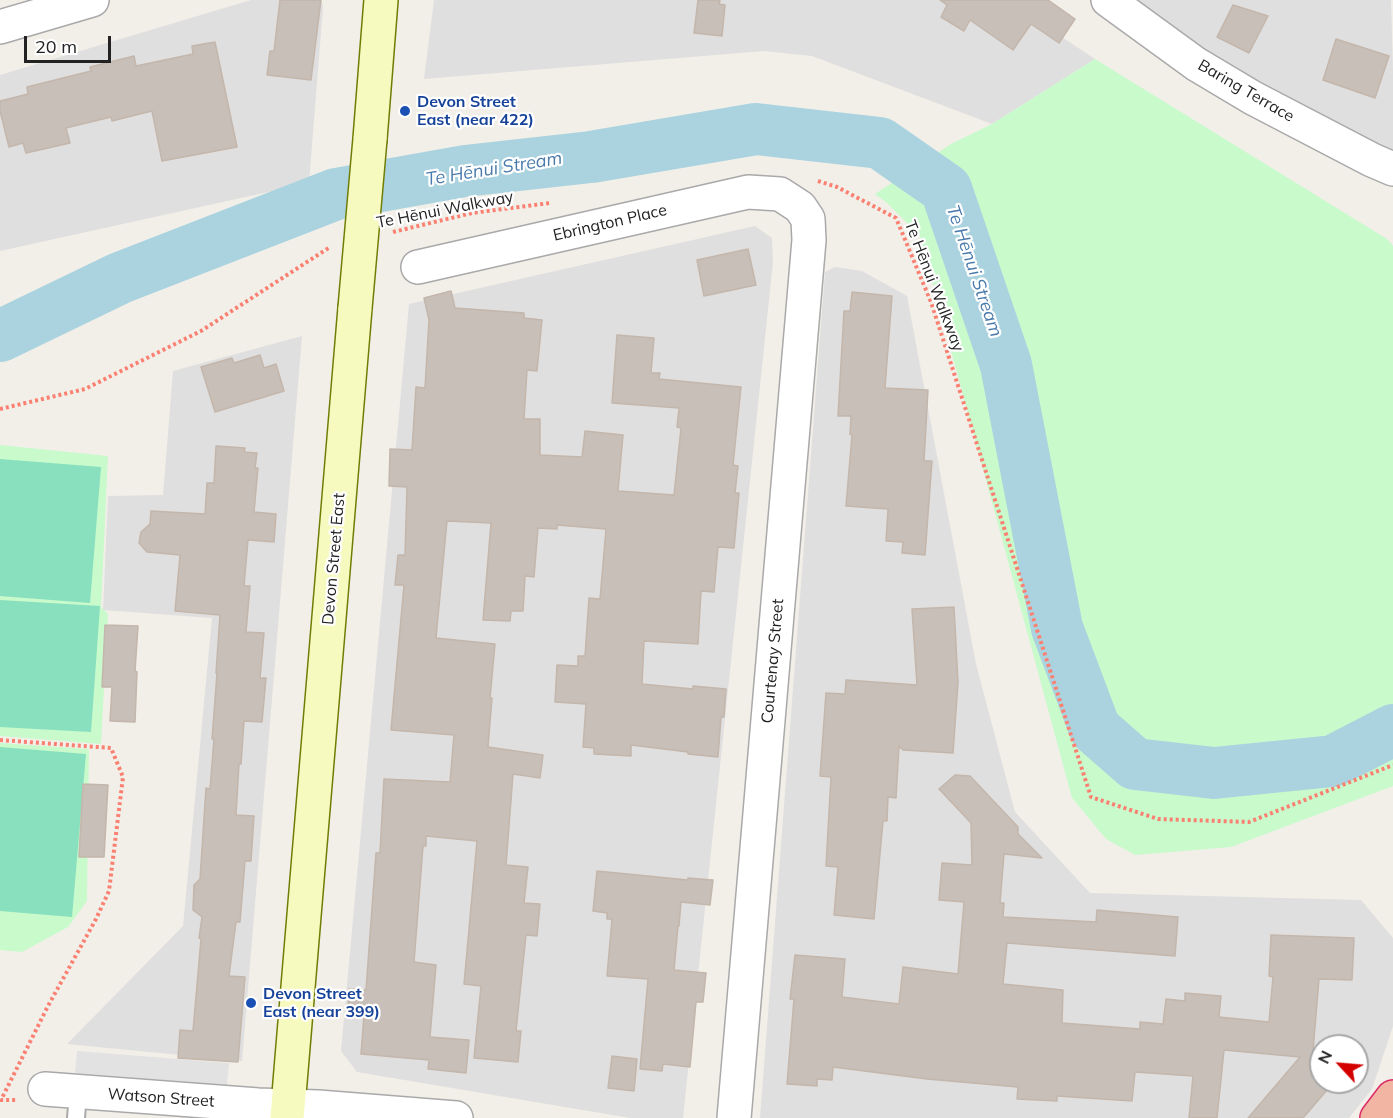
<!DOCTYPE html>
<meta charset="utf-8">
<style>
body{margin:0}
#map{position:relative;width:1393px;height:1118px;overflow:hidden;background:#f2efe9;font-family:Mulish,sans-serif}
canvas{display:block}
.north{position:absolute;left:1309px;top:1034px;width:60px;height:60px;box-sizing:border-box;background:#fff;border:2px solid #a7a7a7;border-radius:50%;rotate:296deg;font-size:16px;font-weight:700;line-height:24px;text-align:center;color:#222}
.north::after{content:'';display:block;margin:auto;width:21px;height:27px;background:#d40000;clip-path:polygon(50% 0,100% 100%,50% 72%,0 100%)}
.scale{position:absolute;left:24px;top:36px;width:87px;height:27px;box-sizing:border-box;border:3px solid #222;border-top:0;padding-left:8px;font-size:18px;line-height:21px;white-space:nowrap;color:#222;-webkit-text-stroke:4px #fff;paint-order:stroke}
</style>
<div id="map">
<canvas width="1393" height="1118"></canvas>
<div class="north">N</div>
<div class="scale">20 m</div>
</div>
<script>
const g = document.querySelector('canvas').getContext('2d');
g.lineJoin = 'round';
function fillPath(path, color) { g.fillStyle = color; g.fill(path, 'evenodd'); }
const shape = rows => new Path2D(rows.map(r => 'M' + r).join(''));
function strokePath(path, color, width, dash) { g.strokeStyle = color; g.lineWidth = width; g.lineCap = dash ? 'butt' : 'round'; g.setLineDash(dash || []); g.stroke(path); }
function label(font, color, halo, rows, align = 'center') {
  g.font = font + ' Mulish,sans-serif'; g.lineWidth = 4.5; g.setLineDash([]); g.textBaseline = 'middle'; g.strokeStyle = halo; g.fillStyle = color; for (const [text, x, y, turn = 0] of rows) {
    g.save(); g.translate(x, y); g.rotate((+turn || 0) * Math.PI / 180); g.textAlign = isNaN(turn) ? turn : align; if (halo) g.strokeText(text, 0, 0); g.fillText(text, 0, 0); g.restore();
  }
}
fillPath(shape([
 [251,0,321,0,323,7,309,183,0,251,0,75],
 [434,0,1006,0,1095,59,992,124,812,56,764,51,424,79],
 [1122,0,1391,0,1393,71,1393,149,1363,152],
 [755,226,772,238,773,262,683,1118,630,1118,357,1072,341,1051,409,304],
 [835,267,862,271,907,296,976,664,1015,812,1090,893,1361,900,1393,938,1393,1026,1372,1089,1349,1118,760,1118,825,272],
 [1321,1046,1357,1046,1357,1082,1321,1082],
 [302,336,242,1061,67,1044,183,926,212,618,103,610,108,496,163,495,173,371]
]), '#e0dfdf');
fillPath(shape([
 [1095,59,1387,239,1393,246,1393,786,1231,847,1135,855,1106,839,1072,798,920,236,887,203,875,194,951,144,992,124],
 [0,445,108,456,101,607,108,614,101,744,0,736],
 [0,743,89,749,87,901,68,927,22,952,0,950]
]), '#c8facc');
fillPath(shape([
 [0,459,101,467,90,603,0,596],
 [0,600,100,606,91,732,0,727],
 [0,747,86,754,72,917,0,911]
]), '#88e0be');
fillPath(shape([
 [77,1051,229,1063,227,1085,75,1073]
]), '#e2e2e2');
strokePath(shape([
 [0,336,120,278,336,194,465,171,591,157,756,129,880,143,946,189,1006,365,1057,628,1095,729,1135,764,1214,773,1333,761,1393,730]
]), '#aad3df', 52);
const building = shape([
 [280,0,321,0,311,80,267,75,270,51,274,51,280,0],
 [698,0,720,0,719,4,725,5,722,36,694,33,698,0],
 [940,0,1048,0,1075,19,1059,43,1031,24,1013,50,970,20,964,31,941,17,947,5,940,0],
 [1233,5,1268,16,1249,53,1217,37,1233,5],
 [1336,39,1389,56,1375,98,1323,80,1336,39],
 [215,42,237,147,162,161,152,111,112,121,111,117,66,128,70,143,26,153,23,143,9,147,0,111,0,101,28,94,27,87,91,71,90,67,134,56,136,66,193,54,192,46,215,42],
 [748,249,756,285,704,296,697,260,748,249],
 [451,291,455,308,524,313,524,318,542,320,537,371,527,370,524,419,540,419,540,455,582,457,585,431,623,435,618,491,674,495,681,428,677,427,679,408,612,403,617,335,654,338,651,373,660,373,659,379,741,387,733,465,738,466,735,493,739,493,734,548,718,547,714,592,701,591,698,644,644,641,642,684,693,689,693,686,726,689,724,717,721,717,718,757,688,754,688,752,631,745,631,756,594,754,594,748,583,747,586,704,555,702,557,665,578,666,578,656,585,656,589,598,600,599,606,529,557,525,557,529,538,528,534,577,525,576,523,611,511,611,510,621,483,620,491,523,447,521,436,638,495,644,490,698,492,698,488,747,543,755,540,778,513,774,506,865,528,867,524,903,540,904,537,936,526,935,516,1031,521,1031,518,1062,474,1058,481,986,464,984,477,841,426,836,426,846,423,846,414,962,436,965,430,1037,469,1040,466,1073,428,1069,429,1060,361,1054,364,1015,348,1014,349,989,366,990,376,853,380,853,384,779,450,782,454,735,391,730,404,585,395,585,398,555,405,555,407,487,389,486,390,449,412,450,416,387,425,388,429,320,424,298,451,291],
 [852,292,892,296,885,388,928,390,924,461,932,461,925,555,902,553,903,542,886,541,888,509,846,506,852,435,850,434,851,416,838,416,844,311,850,311,852,292],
 [260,355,264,368,276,364,284,391,215,412,201,367,232,358,234,363,260,355],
 [216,446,245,448,244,452,257,453,255,468,258,468,254,512,276,514,274,542,248,540,244,586,250,586,246,632,264,633,260,678,266,678,262,722,244,721,241,764,239,764,236,815,254,816,251,861,245,861,240,922,236,922,229,976,245,977,238,1062,178,1058,180,1030,193,1031,201,939,199,938,202,917,193,910,194,885,200,879,206,788,210,789,214,739,212,739,217,673,216,673,220,615,175,611,180,555,147,552,139,543,141,532,150,524,151,511,205,514,207,483,214,483,216,446],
 [954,607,958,682,953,753,903,750,899,746,896,798,888,797,887,821,883,821,874,919,834,915,838,867,826,866,831,777,820,776,826,693,845,694,846,680,917,685,912,609,954,607],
 [105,625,138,626,135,671,137,672,135,722,110,721,112,687,102,687,105,625],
 [955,775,970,776,1018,827,1018,834,1042,858,1004,854,1000,903,1004,903,1003,917,1096,922,1097,910,1178,917,1175,956,1007,943,1003,984,1063,990,1062,1023,1140,1029,1140,1022,1163,1024,1166,999,1185,1001,1185,993,1221,996,1219,1017,1269,1022,1273,977,1269,976,1271,935,1354,938,1352,980,1319,979,1311,1075,1328,1089,1303,1118,1248,1118,1300,1057,1224,1050,1217,1118,1189,1118,1193,1076,1135,1072,1132,1101,1057,1096,1057,1101,1017,1099,1018,1087,927,1079,833,1067,832,1080,817,1079,817,1086,787,1084,794,999,790,999,795,955,845,959,842,997,899,1004,903,967,958,974,964,902,939,900,942,863,972,865,971,823,939,789,955,775],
 [83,784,108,785,104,857,79,857,83,784],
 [597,871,688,880,688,878,713,880,710,905,681,902,679,926,678,926,674,970,706,973,703,1002,696,1002,690,1067,663,1064,662,1071,640,1069,648,979,607,976,612,919,607,919,607,913,593,911,597,871],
 [612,1056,637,1059,634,1091,608,1088,612,1056]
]);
fillPath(building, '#c7bfb8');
strokePath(building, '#c4b6ab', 1.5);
const service = shape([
 [76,1118,78,1093]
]);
const minor = shape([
 [1108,0,1196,64,1253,98,1372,160,1393,169],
 [0,27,92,0],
 [418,267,748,192,780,194,800,207,808,219,809,240,734,1118],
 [45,1089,258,1105,318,1107,456,1118]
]);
const secondary = shape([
 [370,139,381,0],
 [287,1118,355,308]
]);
const trunk = shape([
 [1377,1118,1393,1097]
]);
strokePath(service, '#a9a9a9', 20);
strokePath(minor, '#a9a9a9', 36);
strokePath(secondary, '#707d05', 36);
strokePath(trunk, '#dc2a67', 36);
strokePath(shape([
 [818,181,837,187,896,218,931,302,1091,797,1158,819,1249,822,1393,765],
 [393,232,472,213,550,203],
 [0,409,85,389,201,331,330,247],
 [0,740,111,748,123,777,109,891,96,919,48,1006,1,1100,16,1100]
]), '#fa8072', 4, [3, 3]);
strokePath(service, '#fff', 16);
strokePath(minor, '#fff', 33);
strokePath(secondary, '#f7fabf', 33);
strokePath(trunk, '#f2b4a3', 33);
const secondaryBridge = shape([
 [355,308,370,139]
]);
strokePath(secondaryBridge, '#707d05', 36, []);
strokePath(secondaryBridge, '#f7fabf', 33);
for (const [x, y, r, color] of [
 [405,111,6,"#1a4fb4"],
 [251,1003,6,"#1a4fb4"]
]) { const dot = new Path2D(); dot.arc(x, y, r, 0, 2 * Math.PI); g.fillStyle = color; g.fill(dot); strokePath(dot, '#fff', 2); }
label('16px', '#222', '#fff', [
 ["Baring Terrace",1246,91,30],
 ["Te Hēnui Walkway",445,210,-11],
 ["Ebrington Place",610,223,-13],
 ["Te Hēnui Walkway",934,286,69],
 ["Devon Street East",334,559,-85],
 ["Courtenay Street",773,661,-85],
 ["Watson Street",161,1098,4]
]);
label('bold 16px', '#164399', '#fff', [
 ["Devon Street",417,102],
 ["East (near 422)",417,120],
 ["Devon Street",263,994],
 ["East (near 399)",263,1012]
], 'left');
label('italic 18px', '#4a7aab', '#fff', [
 ["Te Hēnui Stream",494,169,-9],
 ["Te Hēnui Stream",974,271,71]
]);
</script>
